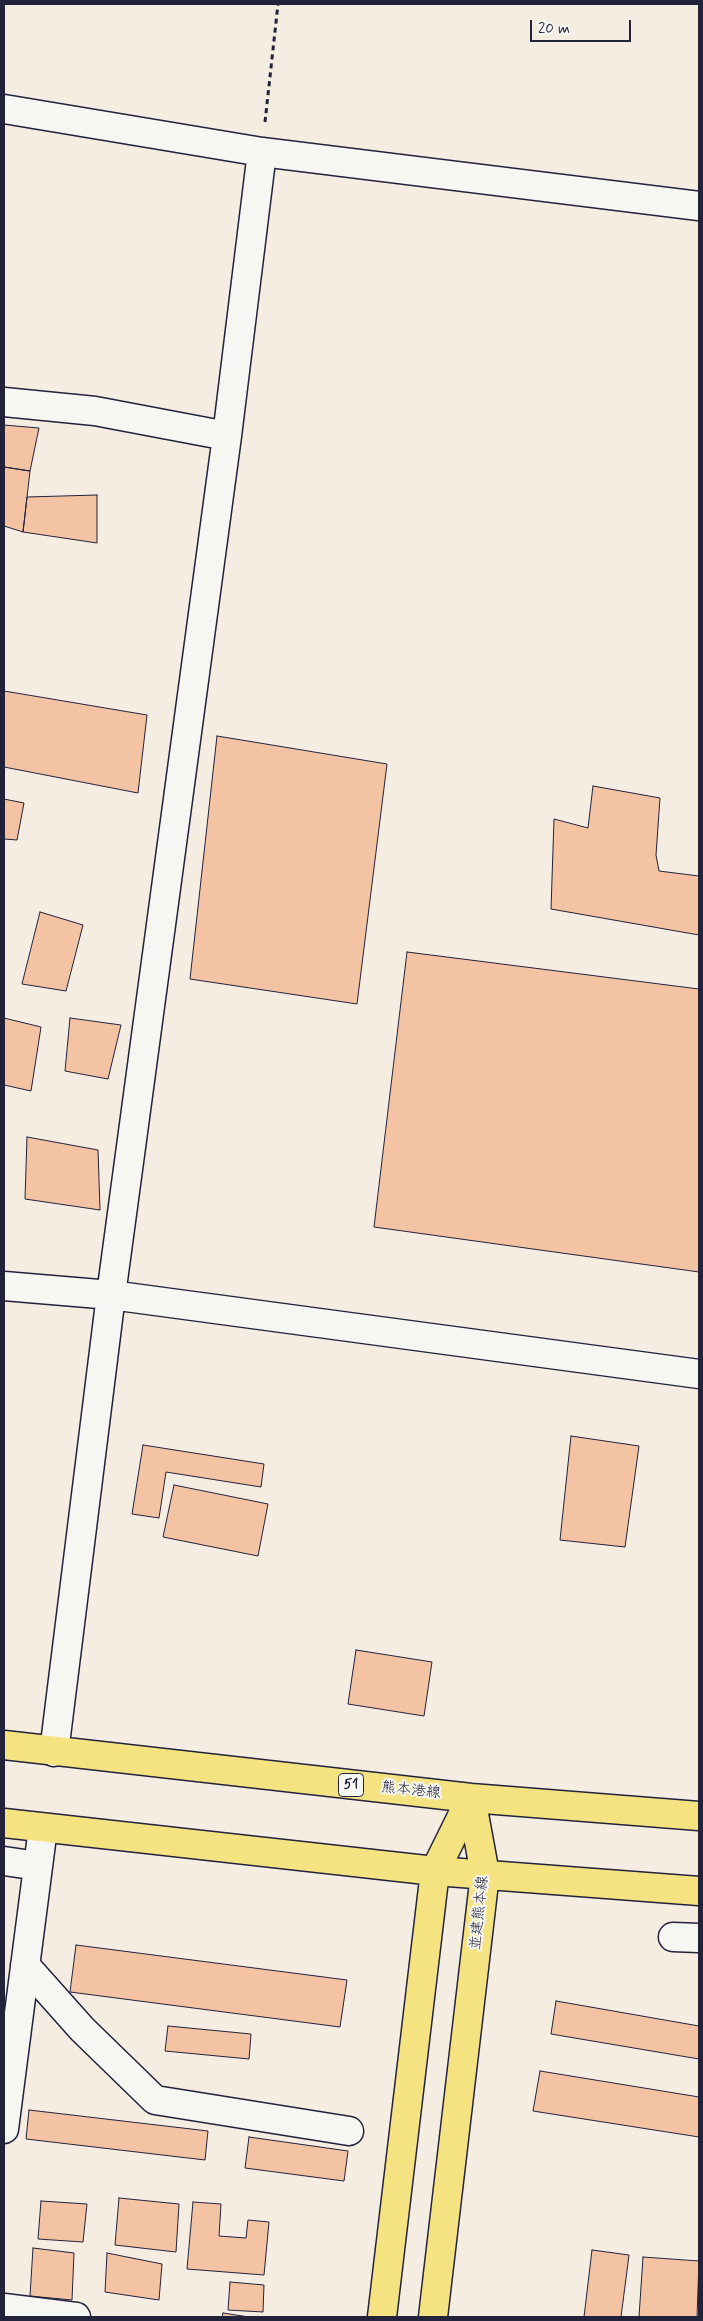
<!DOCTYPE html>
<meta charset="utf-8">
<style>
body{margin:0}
#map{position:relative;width:703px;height:2321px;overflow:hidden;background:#f5ece2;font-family:Mynerve,sans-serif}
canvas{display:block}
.frame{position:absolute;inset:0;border:5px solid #22223b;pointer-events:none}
.scale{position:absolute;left:530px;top:20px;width:101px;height:22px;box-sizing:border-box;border:2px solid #22223b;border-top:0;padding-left:6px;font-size:15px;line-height:18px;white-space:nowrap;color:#22223b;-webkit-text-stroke:4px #f6f6f2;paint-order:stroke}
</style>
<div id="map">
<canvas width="703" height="2321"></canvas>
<div class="frame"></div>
<div class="scale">20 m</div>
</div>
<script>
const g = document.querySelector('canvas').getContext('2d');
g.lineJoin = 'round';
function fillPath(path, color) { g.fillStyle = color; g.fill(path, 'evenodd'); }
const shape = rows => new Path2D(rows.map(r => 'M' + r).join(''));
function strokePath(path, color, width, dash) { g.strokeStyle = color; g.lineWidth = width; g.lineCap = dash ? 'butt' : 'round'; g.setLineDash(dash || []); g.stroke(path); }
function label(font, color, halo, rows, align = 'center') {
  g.font = font + ' Mynerve,"Klee One",sans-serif'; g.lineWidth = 4; g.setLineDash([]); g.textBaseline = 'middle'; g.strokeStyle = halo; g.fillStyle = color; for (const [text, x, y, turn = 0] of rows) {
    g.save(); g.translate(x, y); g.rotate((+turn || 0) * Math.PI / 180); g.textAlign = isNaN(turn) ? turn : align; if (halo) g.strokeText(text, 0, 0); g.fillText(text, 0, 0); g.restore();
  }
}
const building = shape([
 [4,425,39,428,30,471,4,467,4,425],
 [4,467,30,471,23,532,4,526,4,467],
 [97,495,97,543,23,532,27,497,97,495],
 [4,691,147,715,138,793,4,767,4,691],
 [217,736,387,764,357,1004,190,979,217,736],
 [593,786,660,798,656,855,659,871,699,876,699,935,551,909,554,819,588,828,593,786],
 [4,799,24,803,17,840,4,839,4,799],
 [40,912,83,925,66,991,22,984,40,912],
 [407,952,699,989,699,1272,374,1227,407,952],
 [4,1018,41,1027,31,1091,4,1085,4,1018],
 [70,1018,121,1025,108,1079,65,1071,70,1018],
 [27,1137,98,1150,100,1210,25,1199,27,1137],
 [571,1436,639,1446,625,1547,560,1540,571,1436],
 [143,1445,264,1464,261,1487,166,1472,159,1518,132,1514,143,1445],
 [174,1485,268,1504,258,1556,163,1537,174,1485],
 [356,1650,432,1662,424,1716,348,1704,356,1650],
 [76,1945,347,1980,340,2027,70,1992,76,1945],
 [556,2001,699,2026,699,2059,551,2034,556,2001],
 [168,2026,251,2034,249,2059,165,2051,168,2026],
 [540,2071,699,2097,699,2137,533,2111,540,2071],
 [29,2110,208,2131,205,2160,26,2139,29,2110],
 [249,2137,348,2151,344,2181,245,2168,249,2137],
 [119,2198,179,2204,176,2252,115,2245,119,2198],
 [41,2201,87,2204,83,2242,38,2239,41,2201],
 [193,2202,221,2204,219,2236,246,2238,248,2220,269,2222,264,2275,187,2269,193,2202],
 [33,2248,74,2253,72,2300,30,2296,33,2248],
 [592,2250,629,2255,621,2317,584,2317,592,2250],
 [107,2253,162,2264,159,2300,105,2292,107,2253],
 [643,2257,699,2261,697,2317,639,2317,643,2257],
 [230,2282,264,2285,263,2312,228,2310,230,2282],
 [223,2313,249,2317,222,2317,223,2313]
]);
fillPath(building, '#f3c3a3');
strokePath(building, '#22223b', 1);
const minor = shape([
 [4,109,262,152,699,206],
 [4,402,95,411,227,436],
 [4,1286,111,1295,699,1374],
 [54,1752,111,1295,227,436,262,152],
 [4,1861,38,1866],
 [673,1937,699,1938],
 [25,1965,82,2029,155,2100,349,2131],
 [4,2129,43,1828],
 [4,2308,76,2317]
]);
const major = shape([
 [4,1745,471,1798,699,1816],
 [4,1823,435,1871,699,1891],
 [382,2317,435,1871,471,1798],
 [433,2317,485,1874,471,1798]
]);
strokePath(minor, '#22223b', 31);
strokePath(major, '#22223b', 31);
strokePath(shape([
 [265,122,278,4]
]), '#22223b', 3, [5, 4]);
strokePath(minor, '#f6f6f2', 28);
strokePath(major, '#f5e382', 28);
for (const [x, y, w] of [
 [351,1785,25]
]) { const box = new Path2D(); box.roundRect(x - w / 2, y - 11.5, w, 23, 4); g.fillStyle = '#f6f6f2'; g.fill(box); strokePath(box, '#22223b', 1); }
label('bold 14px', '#22223b', null, [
 ["51",351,1785]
]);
label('15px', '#22223b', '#f6f6f2', [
 ["熊本港線",411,1791,6],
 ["並建熊本線",480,1913,-84]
]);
</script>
